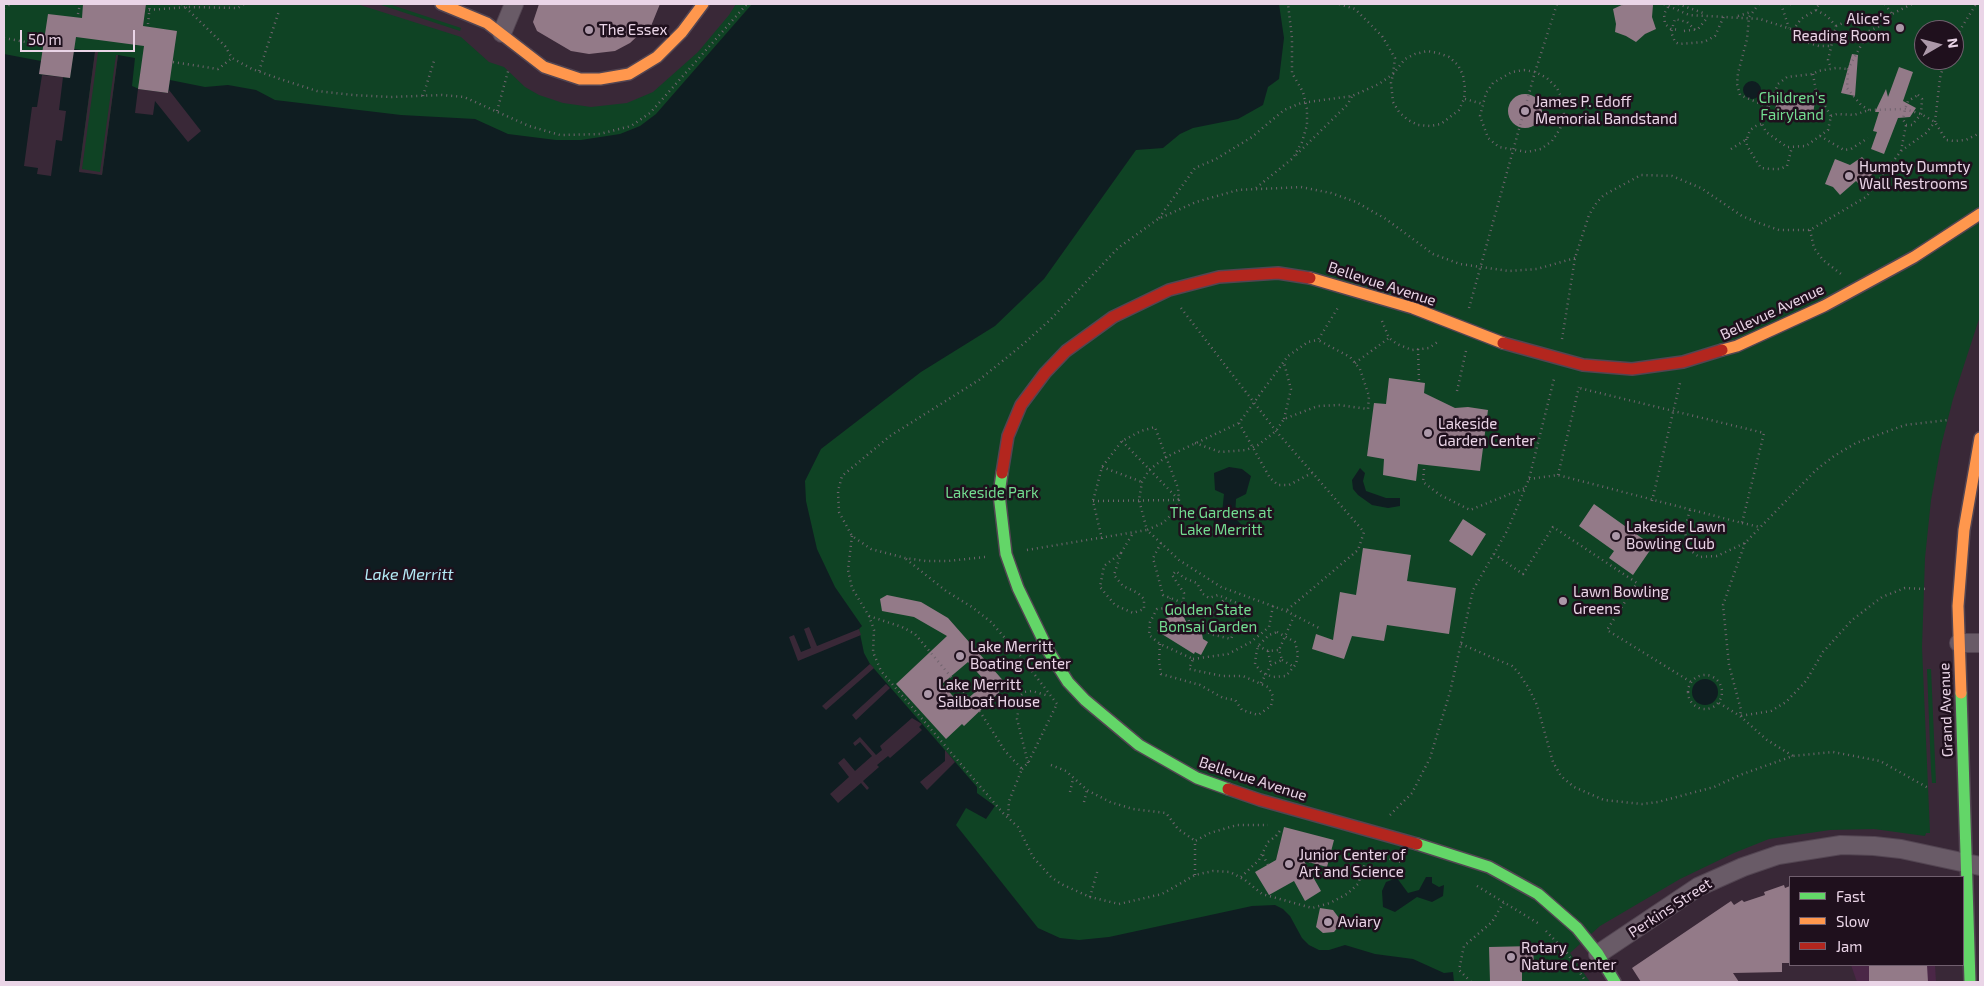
<!DOCTYPE html>
<style>
body{margin:0}
#map{position:relative;width:1984px;height:986px;overflow:hidden;background:#392837;font-family:"Exo 2",sans-serif}
canvas{display:block}
.frame{position:absolute;inset:0;border:5px solid #ead5e7;pointer-events:none}
.legend{position:absolute;left:1789px;top:876px;width:175px;height:90px;box-sizing:border-box;background:#1f101d;border:1px solid #705f6e;margin:0;padding:6px 9px;list-style:none;font-size:15px;color:#ead5e7}
.legend li{display:flex;align-items:center;gap:10px;height:25px}
.legend b{width:25px;border:1px solid #705f6e}
.north{position:absolute;left:1914px;top:20px;width:50px;height:50px;box-sizing:border-box;background:#1f101d;border:1px solid #705f6e;border-radius:50%;rotate:82deg;font-size:14px;font-weight:700;line-height:20px;text-align:center;color:#ead5e7}
.north::after{content:'';display:block;margin:auto;width:18px;height:22px;background:#ac98a9;clip-path:polygon(50% 0,100% 100%,50% 72%,0 100%)}
.scale{position:absolute;left:20px;top:30px;width:115px;height:22px;box-sizing:border-box;border:2px solid #ead5e7;border-top:0;padding-left:6px;font-size:15px;line-height:18px;white-space:nowrap;color:#ead5e7;-webkit-text-stroke:4px #1f101d;paint-order:stroke}
</style>
<div id="map">
<canvas width="1984" height="986"></canvas>
<div class="frame"></div>
<ul class="legend">
<li><b style="height:6px;background:#63d668"></b>Fast</li>
<li><b style="height:6px;background:#ff974d"></b>Slow</li>
<li><b style="height:6px;background:#b3261e"></b>Jam</li>
</ul>
<div class="north">N</div>
<div class="scale">50 m</div>
</div>
<script>
const g = document.querySelector('canvas').getContext('2d');
g.lineJoin = 'round';
function fillPath(path, color) { g.fillStyle = color; g.fill(path, 'evenodd'); }
const shape = rows => new Path2D(rows.map(r => 'M' + r).join(''));
function strokePath(path, color, width, dash) { g.strokeStyle = color; g.lineWidth = width; g.lineCap = dash ? 'butt' : 'round'; g.setLineDash(dash || []); g.stroke(path); }
function label(font, color, halo, rows, align = 'center') {
  g.font = font + ' "Exo 2",sans-serif'; g.lineWidth = 5; g.setLineDash([]); g.textBaseline = 'middle'; g.strokeStyle = halo; g.fillStyle = color; for (const [text, x, y, turn = 0] of rows) {
    g.save(); g.translate(x, y); g.rotate((+turn || 0) * Math.PI / 180); g.textAlign = isNaN(turn) ? turn : align; if (halo) g.strokeText(text, 0, 0); g.fillText(text, 0, 0); g.restore();
  }
}
fillPath(shape([
 [1851,965,1935,965,1936,982,1857,982]
]), '#4b2747');
fillPath(shape([
 [4,4,357,4,461,37,489,62,504,67,525,87,539,95,563,103,591,107,627,103,653,92,698,52,729,15,736,4,1980,4,1980,316,1953,399,1941,446,1931,500,1925,558,1922,647,1930,833,1926,833,1925,836,1874,829,1830,830,1769,839,1734,853,1680,879,1600,926,1570,953,1590,982,4,982],
 [1924,30,1954,30,1954,60,1924,60],
 [378,4,389,4,461,28,460,31],
 [1927,669,1931,669,1936,783,1932,783,1931,770]
]), '#0f4324');
fillPath(shape([
 [752,4,1279,4,1284,38,1279,79,1268,87,1263,105,1238,119,1193,128,1180,134,1163,148,1136,150,1044,279,995,326,921,372,821,449,805,481,806,501,817,549,835,587,862,626,859,629,864,653,870,664,977,787,977,793,995,806,986,819,966,808,956,825,1038,928,1060,938,1079,940,1109,937,1252,906,1275,905,1283,909,1290,916,1302,938,1309,945,1319,950,1329,950,1345,945,1375,954,1413,959,1444,973,1453,972,1454,982,4,982,4,54,41,61,40,74,70,78,74,49,95,52,79,171,102,175,118,55,135,58,132,86,139,89,168,93,170,80,205,87,228,85,256,90,275,100,401,115,475,119,508,134,556,140,581,140,620,134,640,126,656,114],
 '1743 90a9 9 0 1 1 18 0a9 9 0 1 1-18 0Z',
 [1229,467,1242,469,1251,476,1246,494,1236,499,1235,518,1242,525,1234,532,1227,532,1216,530,1212,515,1222,513,1224,494,1215,490,1214,473],
 [1360,468,1365,473,1363,481,1366,491,1386,498,1400,498,1400,506,1388,508,1372,505,1358,495,1353,489,1352,480],
 '1692 692a13 13 0 1 1 26 0a13 13 0 1 1-26 0Z',
 [1426,877,1432,877,1432,883,1439,887,1444,885,1443,896,1432,902,1417,897,1395,912,1383,907,1382,891,1386,882,1397,878,1408,893,1419,890]
]), '#0f1d21');
fillPath(shape([
 [95,52,98,52,82,169,100,172,116,55,118,55,102,175,79,172],
 [42,75,63,77,59,110,66,111,62,141,56,140,51,176,37,174,38,168,24,166,32,107,37,107],
 [138,89,168,93,169,90,201,131,188,142,155,101,153,115,135,113],
 [809,627,817,646,859,629,861,635,798,661,789,637,794,635,801,652,811,648,804,629],
 [870,664,874,668,826,710,822,706],
 [886,684,890,688,856,720,852,715],
 [912,718,922,724,919,727,922,730,890,758,888,756,877,765,879,767,863,781,869,788,867,790,861,783,838,803,830,794,849,777,838,763,844,758,855,771,872,756,860,742,855,746,853,743,860,737,876,755,882,750,880,746],
 [945,750,955,762,927,790,920,782,945,761]
]), '#392837');
fillPath(shape([
 [83,4,146,4,143,26,177,31,168,93,138,89,144,46,76,37,70,78,39,74,48,14,82,18],
 [539,4,660,4,649,31,645,29,630,43,615,51,589,54,571,51,537,31,533,22],
 [1624,4,1653,5,1652,17,1656,29,1645,34,1636,42,1626,36,1615,32,1616,24,1613,9],
 [1852,54,1858,55,1855,96,1841,93],
 [1899,67,1913,72,1903,101,1916,108,1910,117,1898,118,1884,154,1871,149,1877,132,1873,131,1879,112,1875,112,1886,89,1888,97],
 [1780,92,1815,101,1813,114,1800,112,1800,116,1775,109],
 '1508 111a17 17 0 1 1 34 0a17 17 0 1 1-34 0Z',
 [1862,157,1875,171,1862,187,1856,181,1840,195,1833,187,1825,184,1835,159,1850,165],
 [1389,378,1425,383,1424,393,1455,408,1468,407,1488,410,1480,471,1418,464,1416,481,1383,475,1384,459,1367,456,1374,403,1386,404],
 [1594,504,1653,546,1633,575,1609,558,1614,551,1579,526],
 [1463,519,1486,534,1472,556,1449,541],
 [1363,548,1411,555,1407,581,1456,588,1449,634,1387,625,1384,641,1352,636,1344,659,1312,649,1316,634,1333,640,1340,592,1356,595],
 [887,595,921,602,948,618,1007,685,964,726,962,724,946,739,896,684,947,636,914,617,882,611,880,599],
 [968,662,986,682,961,705,942,684],
 [1181,611,1188,626,1202,634,1203,639,1208,642,1201,655,1195,652,1194,654,1157,631,1165,619],
 [1284,827,1334,840,1327,867,1304,861,1321,891,1305,901,1294,881,1269,895,1255,872,1276,860],
 [1784,885,1785,888,1790,886,1790,963,1782,963,1782,972,1733,973,1739,982,1641,982,1632,968,1731,901,1734,905,1742,900,1744,902,1765,895,1764,892],
 [1320,908,1333,910,1339,918,1338,927,1334,932,1323,933,1316,927],
 [1533,946,1534,967,1522,967,1522,982,1490,982,1489,947],
 [1869,965,1927,965,1928,982,1869,982]
]), '#937a88');
const street = shape([
 [502,33,514,4],
 [1959,643,1980,643],
 [1598,954,1698,887,1743,867,1778,855,1841,845,1874,846,1901,849,1980,866]
]);
const fast = shape([
 [1002,473,999,494,1006,554,1018,588,1049,652,1068,682,1085,700,1139,745,1197,778,1228,789],
 [1961,693,1970,982],
 [1417,844,1489,867,1538,894,1577,928,1598,954,1615,982]
]);
const slow = shape([
 [441,4,487,23,544,67,580,79,600,79,629,74,657,57,682,32,703,4],
 [1310,278,1413,308,1503,343],
 [1722,350,1737,346,1824,306,1914,257,1980,214],
 [1961,693,1958,606,1964,530,1980,438]
]);
const jam = shape([
 [1503,343,1583,365,1632,369,1683,362,1722,350],
 [1002,473,1008,436,1021,405,1045,373,1066,351,1113,317,1169,290,1219,277,1278,273,1310,278],
 [1228,789,1260,800,1417,844]
]);
strokePath(street, '#534552', 20);
strokePath(fast, '#534552', 14);
strokePath(slow, '#534552', 14);
strokePath(jam, '#534552', 14);
strokePath(shape([
 [182,4,225,46,232,58,252,69,280,79,317,91,353,95,390,97,442,95,464,97,529,126,560,135,600,134,631,126,650,113,747,4],
 [1622,4,1623,4],
 [1664,4,1689,15,1760,19,1797,31,1802,41,1819,46,1832,46],
 [1678,4,1706,14],
 [1759,4,1749,17,1747,39,1738,73,1737,84,1740,95,1768,107],
 [1781,4,1789,28],
 [1790,4,1794,4],
 [1885,4,1892,14],
 [1668,7,1664,14,1665,24,1671,29,1680,30],
 [4,8,11,4],
 [149,10,187,7,238,8,244,4],
 [1816,10,1827,16,1836,26,1828,60,1831,68],
 [78,14,80,4],
 [1738,16,1751,12],
 [148,24,150,4],
 [1836,26,1859,16,1867,16,1884,23],
 [1695,30,1687,22,1675,19,1671,32,1675,42,1679,44,1704,42,1715,36,1724,16],
 [1793,30,1801,19,1816,10,1819,4],
 [1684,31,1698,29,1708,17],
 [1835,36,1858,36,1880,26,1892,14,1912,4],
 [4,38,42,45],
 [1954,40,1976,4],
 [173,62,218,69,232,58],
 [1524,70,1535,72,1547,78,1557,88,1563,101,1564,116,1560,129,1552,141,1541,149,1527,152,1499,147,1488,138,1480,116,1486,93,1493,83,1512,72,1524,70],
 [259,71,279,11],
 [1813,74,1816,91,1831,116,1828,130,1806,146,1787,147,1766,132,1762,124,1778,84,1787,77,1813,74,1818,71,1836,68,1848,69],
 [1918,95,1922,99,1921,114,1912,125,1906,125,1903,119,1905,109,1908,101,1918,95],
 [423,96,434,61],
 [1465,99,1483,104],
 [1869,110,1861,105,1847,88,1848,69,1869,31],
 [497,111,509,68],
 [1831,116,1837,114,1854,115,1869,110,1905,109,1921,114,1935,122,1946,140,1954,141,1966,140,1980,133],
 [1820,136,1844,150,1851,149,1868,138],
 [1746,139,1747,146,1761,168,1770,169,1780,169,1787,166,1792,147],
 [1731,149,1747,139,1750,130,1756,126,1762,124],
 [1901,151,1906,125],
 [1296,155,1348,104,1352,96],
 [1256,188,1293,158,1302,142,1307,125,1307,109,1303,92,1292,73,1292,38,1288,4],
 [1159,218,1195,168,1216,159,1252,137,1284,110,1301,103,1352,96,1379,84,1393,74,1405,59,1415,54,1427,51,1438,53,1449,57,1458,65,1463,75,1465,88,1464,99,1459,110,1441,124,1430,126,1418,125,1408,120,1399,112,1393,102,1391,83,1393,74,1395,58,1382,36,1355,9,1339,4],
 [1810,230,1814,248,1823,260,1841,274],
 [1181,308,1276,431,1364,532,1358,550,1286,611],
 [1469,308,1535,72,1557,4],
 [1382,321,1389,338,1397,344,1412,350,1429,348,1439,341],
 [1562,339,1575,258,1589,215,1597,202,1604,195,1641,175,1672,176,1701,188,1742,216,1759,223,1779,230,1810,230,1866,197,1901,151,1926,133,1935,122,1940,78,1945,60],
 [1418,349,1419,381],
 [1355,363,1389,338],
 [1457,391,1466,351],
 [1284,419,1291,389,1284,363],
 [1239,423,1270,478,1278,485,1289,485,1312,473],
 [1122,441,1178,499],
 [1195,443,1220,452,1246,450,1258,445,1276,431,1284,419,1318,406,1339,405,1368,409,1369,396,1360,369,1350,357,1318,340],
 [1102,467,1142,482],
 [1424,469,1423,482,1440,495,1470,510,1525,488],
 [1558,475,1579,387],
 [1529,479,1558,475,1742,523,1764,433,1579,388],
 [1093,501,1179,500],
 [1652,501,1680,383],
 [1690,510,1685,528,1686,541,1690,550,1699,557,1717,556,1745,543,1816,470,1834,456,1856,443,1905,425,1948,420],
 [1742,523,1760,527],
 [852,536,848,570,852,588,869,616,874,630,873,652,881,671,1003,813,1018,827,1033,857,1051,877,1061,884,1090,897,1119,904,1162,894,1195,875,1213,871,1230,872,1245,880,1262,894,1312,908,1330,903,1347,894,1358,884,1369,852],
 [1102,539,1093,501,1102,467,1122,441,1141,431,1155,427,1166,457,1178,488,1179,500,1174,512,1163,523,1147,530,1139,500,1142,482,1149,470,1166,457,1239,423,1288,356,1308,342,1318,340,1339,306],
 [1161,543,1153,558,1163,595,1183,603,1190,624,1200,626,1210,634,1231,639,1237,624,1245,616,1244,606,1218,595,1209,598,1203,594,1197,583,1184,578,1176,571,1172,575,1184,593,1183,603],
 [1745,543,1723,605,1729,665,1741,710,1740,716,1771,711,1786,702,1806,681,1823,652,1852,620,1882,597,1905,588,1927,589],
 [1027,550,1147,530,1179,560,1221,587,1286,611,1321,629],
 [1121,553,1114,575,1123,586,1138,593,1144,599,1144,609,1133,613,1115,605,1100,587,1104,566,1121,553,1133,533],
 [1494,554,1523,574,1553,527,1637,583,1607,630,1691,682],
 [985,557,948,561,926,561,905,558,871,549,852,536,839,512,838,491,842,476,890,436,979,380,1021,346,1050,320,1118,248,1158,219,1196,202,1238,190,1301,187,1331,193,1356,202,1386,219,1433,254,1460,264,1509,271,1537,269,1575,258],
 [906,559,946,591,972,607,991,622,1019,654,1057,704,1059,701],
 [869,616,902,627,915,634,979,710,1005,751,1022,769,1009,801,1008,818],
 [1200,626,1204,617,1215,612,1225,598],
 [1277,632,1295,642,1298,654,1296,664,1286,676,1273,677,1262,673,1255,664,1256,655,1258,646,1269,635,1277,632],
 [1160,644,1159,661,1161,674,1200,685,1223,698,1235,700,1242,710,1258,715,1271,706,1273,696,1268,687,1243,676,1222,676,1189,669,1193,659,1160,644,1149,635,1150,622,1157,609,1166,608,1170,598],
 [1461,644,1512,666,1518,672,1528,687,1537,705,1553,762,1561,776,1574,787,1604,800,1642,804,1658,802,1714,787,1740,775,1793,756,1833,752,1880,761,1930,789],
 [1258,646,1268,651,1279,650],
 [1268,651,1271,665],
 [1193,659,1228,654,1251,642,1269,627,1273,606],
 [1282,660,1294,667],
 '1688 692a17 17 0 1 1 34 0a17 17 0 1 1-34 0Z',
 [1261,683,1271,665,1282,660,1279,650,1294,616],
 [1719,703,1740,716,1767,740,1793,756],
 [1028,763,1017,719,1021,695,1024,692,1032,691,1049,696],
 [1051,765,1066,771,1087,790,1110,802,1133,809,1166,813,1178,829,1194,840],
 [1022,769,1028,763,1057,704],
 [1070,792,1073,779],
 [1084,802,1087,790],
 [1390,815,1412,793,1430,758,1450,692,1473,590,1507,531,1529,479,1554,379],
 [1263,855,1268,865],
 [1375,855,1401,862],
 [1195,875,1195,841,1210,833,1237,825,1268,825],
 [1241,877,1259,860,1268,842,1276,836,1282,828],
 [1477,886,1541,925],
 [1090,897,1098,869],
 [1546,931,1567,953,1586,982],
 [1471,982,1459,970,1464,946,1492,922,1505,900]
]), '#70646e', 2.5, [1, 4]);
strokePath(street, '#695b67', 18);
strokePath(fast, '#63d668', 11);
strokePath(slow, '#ff974d', 11);
strokePath(jam, '#b3261e', 11);
for (const [x, y, r, color] of [
 [1900,28,5,"#ac98a9"],
 [589,30,5,"#ac98a9"],
 [1525,111,5,"#ac98a9"],
 [1849,176,5,"#ac98a9"],
 [1428,433,5,"#ac98a9"],
 [1616,536,5,"#ac98a9"],
 [1563,601,5,"#ac98a9"],
 [960,656,5,"#ac98a9"],
 [928,694,5,"#ac98a9"],
 [1289,864,5,"#ac98a9"],
 [1328,922,5,"#ac98a9"],
 [1511,957,5,"#ac98a9"]
]) { const dot = new Path2D(); dot.arc(x, y, r, 0, 2 * Math.PI); g.fillStyle = color; g.fill(dot); strokePath(dot, '#1f101d', 2); }
label('15px', '#ead5e7', '#1f101d', [
 ["Alice's",1890,19,"right"],
 ["Reading Room",1890,36,"right"],
 ["The Essex",599,30],
 ["James P. Edoff",1535,102],
 ["Memorial Bandstand",1535,119],
 ["Humpty Dumpty",1859,167],
 ["Wall Restrooms",1859,184],
 ["Lakeside",1438,424],
 ["Garden Center",1438,441],
 ["Lakeside Lawn",1626,527],
 ["Bowling Club",1626,544],
 ["Lawn Bowling",1573,592],
 ["Greens",1573,609],
 ["Lake Merritt",970,647],
 ["Boating Center",970,664],
 ["Lake Merritt",938,685],
 ["Sailboat House",938,702],
 ["Junior Center of",1299,855],
 ["Art and Science",1299,872],
 ["Aviary",1338,922],
 ["Rotary",1521,948],
 ["Nature Center",1521,965]
], 'left');
label('15px', '#73dd91', '#1f101d', [
 ["Children's",1792,98],
 ["Fairyland",1792,115],
 ["Lakeside Park",992,493],
 ["The Gardens at",1221,513],
 ["Lake Merritt",1221,530],
 ["Golden State",1208,610],
 ["Bonsai Garden",1208,627]
]);
label('15px', '#ead5e7', '#1f101d', [
 ["Bellevue Avenue",1382,284,18],
 ["Bellevue Avenue",1772,312,-25],
 ["Grand Avenue",1946,710,-92],
 ["Bellevue Avenue",1253,779,18],
 ["Perkins Street",1670,908,-33]
]);
label('italic 16px', '#b3eaf6', '#1f101d', [
 ["Lake Merritt",409,575]
]);
</script>
